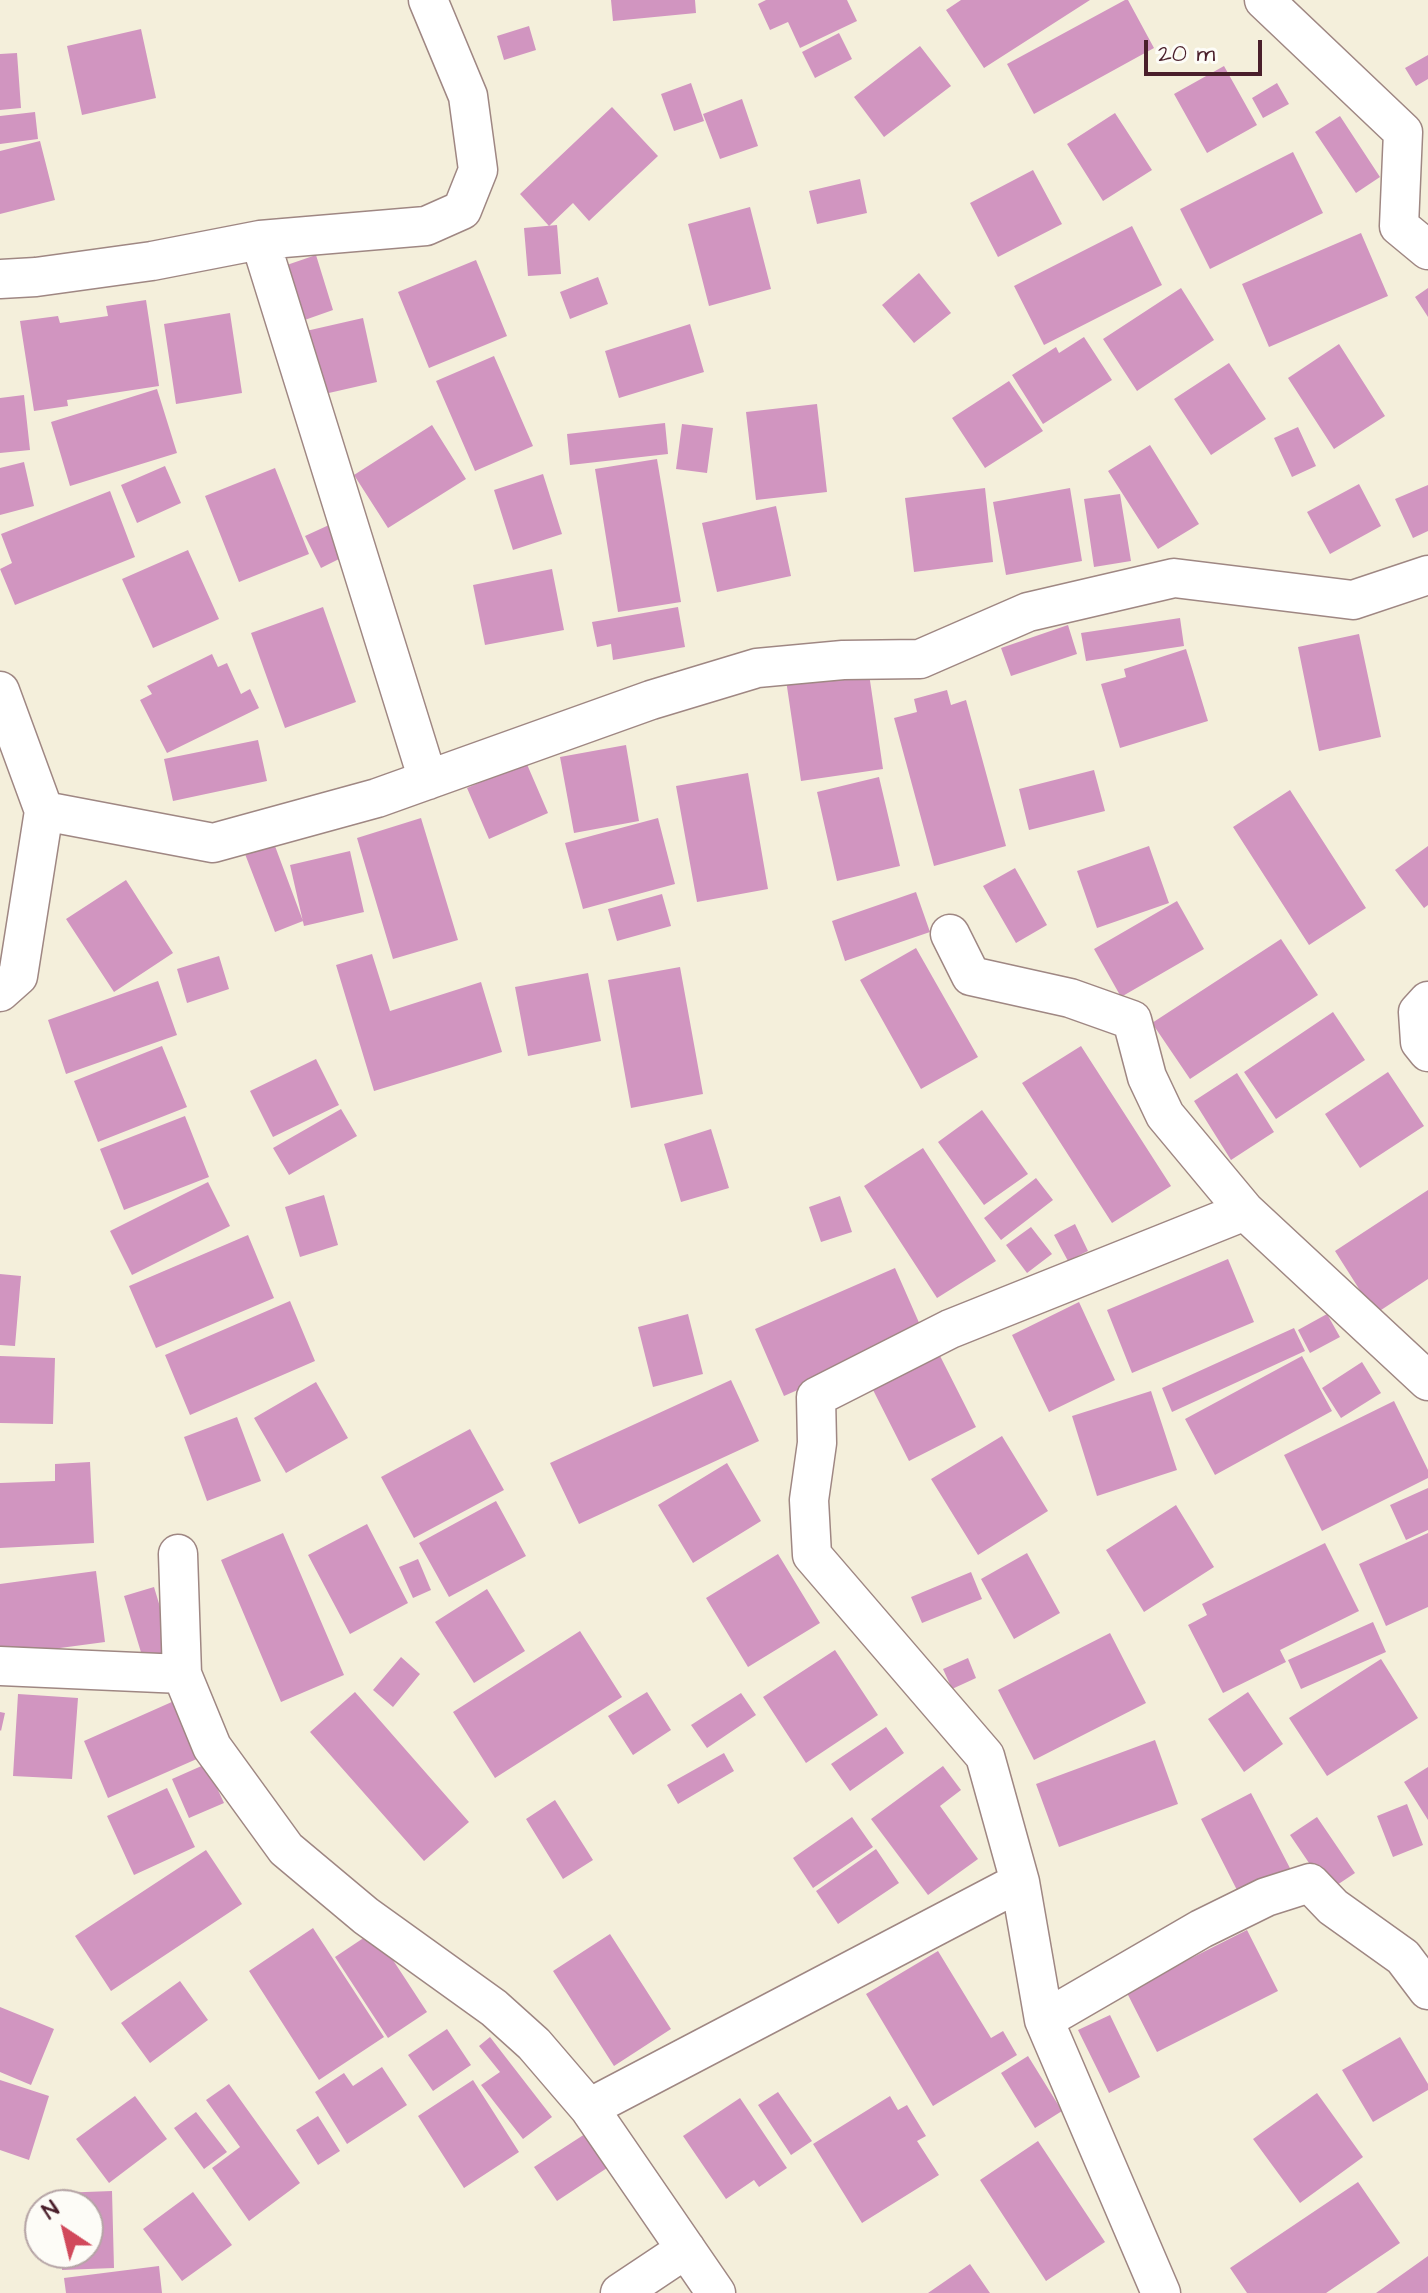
<!DOCTYPE html>
<style>
body{margin:0}
#map{position:relative;width:1428px;height:2293px;overflow:hidden;background:#f4efdb;font-family:"Architects Daughter",sans-serif}
canvas{display:block}
.north{position:absolute;left:24px;top:2189px;width:80px;height:80px;box-sizing:border-box;background:#fdfcf7;border:2px solid #b5a4a5;border-radius:50%;rotate:325deg;font-size:22px;font-weight:700;line-height:32px;text-align:center;color:#4a1f2b}
.north::after{content:'';display:block;margin:auto;width:28px;height:36px;background:#d1495b;clip-path:polygon(50% 0,100% 100%,50% 72%,0 100%)}
.scale{position:absolute;left:1144px;top:40px;width:118px;height:36px;box-sizing:border-box;border:4px solid #4a1f2b;border-top:0;padding-left:10px;font-size:24px;line-height:28px;white-space:nowrap;color:#4a1f2b;-webkit-text-stroke:6px #fdfcf7;paint-order:stroke}
</style>
<div id="map">
<canvas width="1428" height="2293"></canvas>
<div class="north">N</div>
<div class="scale">20 m</div>
</div>
<script>
const g = document.querySelector('canvas').getContext('2d');
g.lineJoin = 'round';
function fillPath(path, color) { g.fillStyle = color; g.fill(path, 'evenodd'); }
const shape = rows => new Path2D(rows.map(r => 'M' + r).join(''));
function strokePath(path, color, width, dash) { g.strokeStyle = color; g.lineWidth = width; g.lineCap = dash ? 'butt' : 'round'; g.setLineDash(dash || []); g.stroke(path); }
fillPath(shape([
 [611,0,695,0,696,13,613,21],
 [766,0,847,0,857,21,800,48,788,22,770,30,758,4],
 [961,0,1090,0,984,68,946,10],
 [1125,0,1128,0,1154,48,1034,114,1007,64],
 [529,26,536,50,504,60,497,36],
 [141,29,156,98,82,115,67,46],
 [839,33,852,59,815,78,802,52],
 [920,46,951,86,884,137,854,97],
 [17,53,21,108,0,110,0,54],
 [1428,55,1428,79,1416,86,1405,68],
 [1224,66,1257,125,1207,153,1174,94],
 [691,83,704,121,674,131,661,94],
 [1277,83,1289,104,1263,118,1252,98],
 [742,99,758,146,720,159,703,114],
 [612,107,658,156,589,221,573,203,549,226,520,194],
 [35,112,38,139,0,144,0,116],
 [1115,113,1152,170,1103,201,1067,144],
 [1340,116,1380,177,1356,193,1315,132],
 [40,141,55,200,0,214,0,151],
 [1293,152,1323,213,1210,269,1180,209],
 [1033,170,1062,224,998,257,970,203],
 [860,179,867,213,817,224,809,191],
 [750,207,771,289,709,306,688,224],
 [557,225,561,274,528,276,524,228],
 [1132,226,1162,285,1044,345,1014,286],
 [1361,233,1388,296,1269,347,1242,284],
 [316,255,333,310,299,322,281,267],
 [476,260,507,336,429,368,398,292],
 [919,273,951,313,914,343,882,305],
 [598,277,608,304,570,319,560,292],
 [1181,288,1214,340,1137,391,1103,339],
 [1428,288,1428,317,1415,297],
 [146,300,159,386,67,400,68,406,34,411,20,321,58,316,60,323,108,316,106,306],
 [230,313,242,393,176,404,164,324],
 [363,318,377,382,320,395,306,331],
 [690,324,704,372,619,398,605,351],
 [1084,337,1112,380,1043,424,1012,375,1056,347,1059,353],
 [1339,344,1385,416,1334,449,1288,378],
 [494,356,533,446,475,471,436,381],
 [1229,363,1266,419,1211,455,1174,399],
 [1009,381,1043,431,985,468,952,418],
 [157,389,177,453,70,486,51,422],
 [24,395,30,450,0,453,0,398],
 [817,404,827,492,756,500,746,412],
 [665,423,668,454,570,465,567,434],
 [682,424,713,428,707,473,676,469],
 [432,425,466,479,388,528,354,475],
 [1298,427,1316,466,1292,477,1274,438],
 [1150,445,1199,524,1158,549,1108,471],
 [657,459,681,602,618,612,595,469],
 [24,462,34,506,0,515,0,468],
 [165,466,181,503,137,523,121,485],
 [275,468,309,554,239,582,205,496],
 [543,474,562,534,513,550,494,490],
 [1359,484,1381,526,1330,554,1307,512],
 [1428,485,1428,531,1413,538,1395,499],
 [985,488,993,562,914,572,905,498],
 [1070,488,1082,561,1006,575,993,502],
 [110,491,135,557,15,605,0,569,12,563,1,534],
 [1120,494,1131,561,1094,567,1084,499],
 [776,506,791,576,717,592,702,523],
 [329,525,343,557,321,568,305,536],
 [188,550,219,619,153,648,122,579],
 [552,569,564,630,485,645,473,585],
 [323,607,356,702,285,728,251,633],
 [678,607,685,647,613,660,611,644,597,647,592,622],
 [1180,618,1184,646,1086,661,1081,633],
 [1068,625,1077,654,1011,676,1001,648],
 [1359,634,1381,737,1319,751,1298,647],
 [1186,649,1208,721,1120,748,1101,684,1126,677,1124,669],
 [212,654,218,667,227,663,241,694,250,689,259,708,167,753,140,700,152,694,147,686],
 [868,667,883,769,801,781,786,680],
 [947,690,951,705,966,700,1006,846,934,866,894,718,917,712,914,699],
 [258,740,267,781,173,801,164,759],
 [626,745,639,821,574,833,560,757],
 [526,762,548,813,489,839,467,788],
 [1094,770,1105,811,1029,830,1019,789],
 [748,773,768,889,697,902,676,786],
 [879,777,900,866,837,881,817,792],
 [1290,790,1366,908,1309,945,1233,827],
 [421,818,458,940,393,959,357,838],
 [658,818,675,884,583,909,565,843],
 [269,830,303,921,275,932,240,841],
 [1149,846,1169,903,1097,928,1077,871],
 [1428,846,1428,905,1424,908,1395,870],
 [350,851,364,912,304,926,290,865],
 [1015,868,1047,925,1016,943,983,886],
 [126,880,173,953,114,992,66,919],
 [916,892,930,932,845,961,832,921],
 [662,894,671,926,617,941,608,909],
 [1177,901,1204,949,1121,997,1094,949],
 [1281,939,1318,995,1190,1079,1152,1023],
 [916,948,978,1057,921,1089,860,980],
 [372,954,390,1011,481,982,502,1052,374,1091,336,965],
 [219,956,229,989,187,1003,177,969],
 [680,967,703,1094,631,1108,608,980],
 [588,973,601,1041,528,1056,515,987],
 [158,981,177,1035,66,1074,48,1020],
 [1333,1012,1365,1060,1276,1119,1244,1072],
 [162,1046,187,1107,98,1142,74,1081],
 [1081,1046,1171,1186,1112,1223,1022,1083],
 [316,1059,339,1105,273,1137,250,1091],
 [1388,1072,1424,1126,1360,1168,1325,1114],
 [1237,1073,1274,1132,1231,1160,1194,1101],
 [341,1109,357,1136,289,1175,273,1148],
 [982,1110,1028,1174,984,1205,938,1142],
 [185,1116,209,1177,124,1210,100,1149],
 [711,1129,729,1188,681,1202,664,1144],
 [923,1148,996,1261,937,1298,864,1186],
 [1036,1178,1053,1200,1001,1240,984,1218],
 [208,1182,230,1226,132,1275,110,1231],
 [1428,1190,1428,1279,1375,1314,1335,1251],
 [324,1195,338,1245,300,1257,285,1207],
 [840,1196,852,1232,821,1242,809,1207],
 [1075,1224,1088,1251,1068,1261,1054,1235],
 [1031,1227,1052,1254,1027,1273,1006,1245],
 [248,1235,274,1298,156,1348,129,1286],
 [1228,1259,1254,1322,1132,1373,1107,1310],
 [895,1268,924,1334,784,1396,755,1329],
 [0,1274,21,1276,15,1346,0,1345],
 [290,1301,315,1361,190,1415,165,1355],
 [1079,1302,1115,1380,1049,1412,1012,1335],
 [688,1314,703,1374,653,1387,638,1327],
 [1327,1314,1340,1337,1310,1353,1298,1330],
 [1294,1328,1305,1351,1172,1412,1162,1388],
 [935,1346,976,1427,909,1461,868,1380],
 [0,1356,55,1358,53,1424,0,1423],
 [1302,1356,1332,1411,1215,1475,1185,1419],
 [1362,1362,1381,1393,1341,1418,1322,1388],
 [731,1380,759,1441,579,1524,550,1463],
 [316,1382,348,1438,286,1473,254,1418],
 [1151,1391,1177,1470,1097,1496,1072,1416],
 [1394,1401,1428,1470,1428,1478,1322,1531,1284,1455],
 [237,1417,261,1481,207,1501,184,1437],
 [470,1429,504,1490,414,1538,381,1477],
 [1002,1436,1048,1511,978,1555,931,1479],
 [90,1462,94,1543,0,1548,0,1483,55,1481,55,1464],
 [727,1463,761,1521,693,1563,658,1505],
 [1428,1488,1428,1530,1406,1540,1390,1505],
 [496,1501,526,1556,449,1597,419,1543],
 [1176,1505,1214,1567,1144,1612,1106,1550],
 [367,1524,408,1603,350,1634,308,1555],
 [283,1533,344,1675,281,1702,221,1560],
 [1428,1533,1428,1607,1386,1626,1359,1564],
 [1325,1543,1359,1611,1280,1650,1286,1662,1223,1693,1188,1625,1207,1615,1202,1604],
 [1027,1553,1060,1613,1014,1639,981,1579],
 [778,1554,820,1623,748,1667,706,1598],
 [418,1559,431,1590,413,1598,399,1567],
 [96,1571,105,1642,0,1656,0,1584],
 [971,1572,982,1599,922,1623,911,1597],
 [154,1587,173,1650,143,1659,124,1596],
 [487,1589,525,1651,474,1683,435,1622],
 [1373,1622,1386,1652,1301,1689,1288,1660],
 [580,1631,622,1697,495,1778,453,1712],
 [1110,1633,1146,1703,1034,1760,998,1690],
 [835,1650,878,1715,806,1763,763,1697],
 [401,1657,420,1674,393,1707,373,1690],
 [968,1658,976,1678,952,1689,943,1669],
 [1381,1659,1418,1718,1327,1776,1289,1718],
 [355,1692,469,1822,424,1861,310,1732],
 [647,1692,671,1730,633,1755,608,1716],
 [1248,1692,1283,1744,1244,1772,1208,1719],
 [741,1693,756,1715,707,1748,691,1725],
 [18,1694,78,1698,72,1779,13,1776],
 [174,1701,199,1758,108,1798,84,1741],
 [0,1712,5,1713,1,1731,0,1730],
 [886,1727,904,1753,850,1791,831,1764],
 [1155,1740,1178,1804,1059,1847,1036,1784],
 [724,1753,734,1771,678,1804,667,1785],
 [206,1764,224,1803,189,1818,172,1779],
 [943,1766,961,1790,940,1806,978,1859,928,1895,871,1819],
 [1428,1767,1428,1820,1404,1782],
 [167,1788,195,1847,134,1875,107,1816],
 [1251,1793,1292,1872,1241,1898,1201,1819],
 [555,1800,593,1860,563,1879,526,1819],
 [1407,1804,1423,1845,1393,1857,1377,1816],
 [852,1817,873,1847,813,1888,793,1858],
 [1317,1817,1355,1873,1328,1891,1290,1835],
 [876,1849,899,1883,838,1924,816,1891],
 [206,1850,242,1904,111,1991,75,1936],
 [313,1928,384,2037,319,2080,249,1971],
 [1247,1930,1278,1991,1157,2052,1126,1991],
 [374,1931,427,2012,388,2038,335,1957],
 [610,1934,671,2029,614,2066,553,1971],
 [938,1951,991,2038,1003,2031,1017,2055,933,2106,866,1994],
 [180,1981,208,2020,150,2063,121,2023],
 [0,2007,54,2029,31,2085,0,2072],
 [1110,2015,1140,2077,1109,2093,1078,2030],
 [447,2029,471,2065,433,2091,408,2055],
 [490,2037,552,2117,523,2139,481,2085,500,2072,479,2046],
 [1400,2037,1428,2084,1428,2090,1373,2122,1342,2070],
 [1028,2056,1062,2111,1035,2128,1001,2073],
 [382,2067,407,2105,347,2144,315,2092,344,2073,353,2086],
 [0,2080,49,2096,29,2160,0,2150],
 [473,2080,519,2152,464,2188,418,2116],
 [229,2084,300,2183,249,2221,212,2168,240,2147,206,2100],
 [778,2092,812,2141,791,2155,758,2105],
 [1317,2093,1363,2157,1300,2203,1253,2139],
 [135,2096,167,2139,109,2183,76,2139],
 [890,2096,898,2110,907,2105,926,2136,917,2141,939,2175,862,2223,813,2144],
 [740,2098,787,2168,759,2187,754,2180,726,2199,683,2136],
 [196,2112,227,2152,204,2169,174,2128],
 [318,2116,340,2151,318,2165,296,2130],
 [585,2134,607,2168,557,2201,534,2167],
 [1038,2141,1105,2242,1046,2281,980,2180],
 [1358,2182,1400,2243,1326,2293,1247,2293,1230,2268],
 [112,2191,114,2268,62,2270,62,2253,88,2253,88,2205,60,2205,59,2193],
 [193,2192,232,2245,182,2281,143,2229],
 [1428,2256,1428,2293,1376,2293],
 [970,2264,990,2293,928,2293],
 [159,2266,162,2293,66,2293,64,2278]
]), '#d195c0');
const minor = shape([
 [1264,0,1403,132,1399,226,1428,250],
 [260,240,428,780],
 [0,279,36,277,152,261,260,240,426,226,462,210,478,170,468,96,428,0],
 [0,691,44,811,18,976,0,992],
 [44,811,213,843,377,798,651,700,757,668,843,660,920,659,1028,612,1174,578,1353,600,1428,575],
 [950,934,971,976,1070,998,1132,1020,1147,1077,1165,1115,1245,1211,1428,1381],
 [1428,1001,1418,1012,1420,1042,1428,1052],
 [178,1554,182,1674,212,1747,286,1849,366,1916,494,2008,534,2044,589,2108,716,2293],
 [0,1666,182,1674],
 [1044,2020,1201,1929,1266,1897,1310,1883,1333,1907,1403,1957,1428,1990],
 [589,2108,1020,1882],
 [620,2293,686,2249],
 [1161,2293,1044,2020,1020,1882,985,1756,812,1555,809,1500,817,1443,816,1397,950,1329,1245,1211]
]);
strokePath(minor, '#9f8783', 41);
strokePath(minor, '#fff', 38);
</script>
